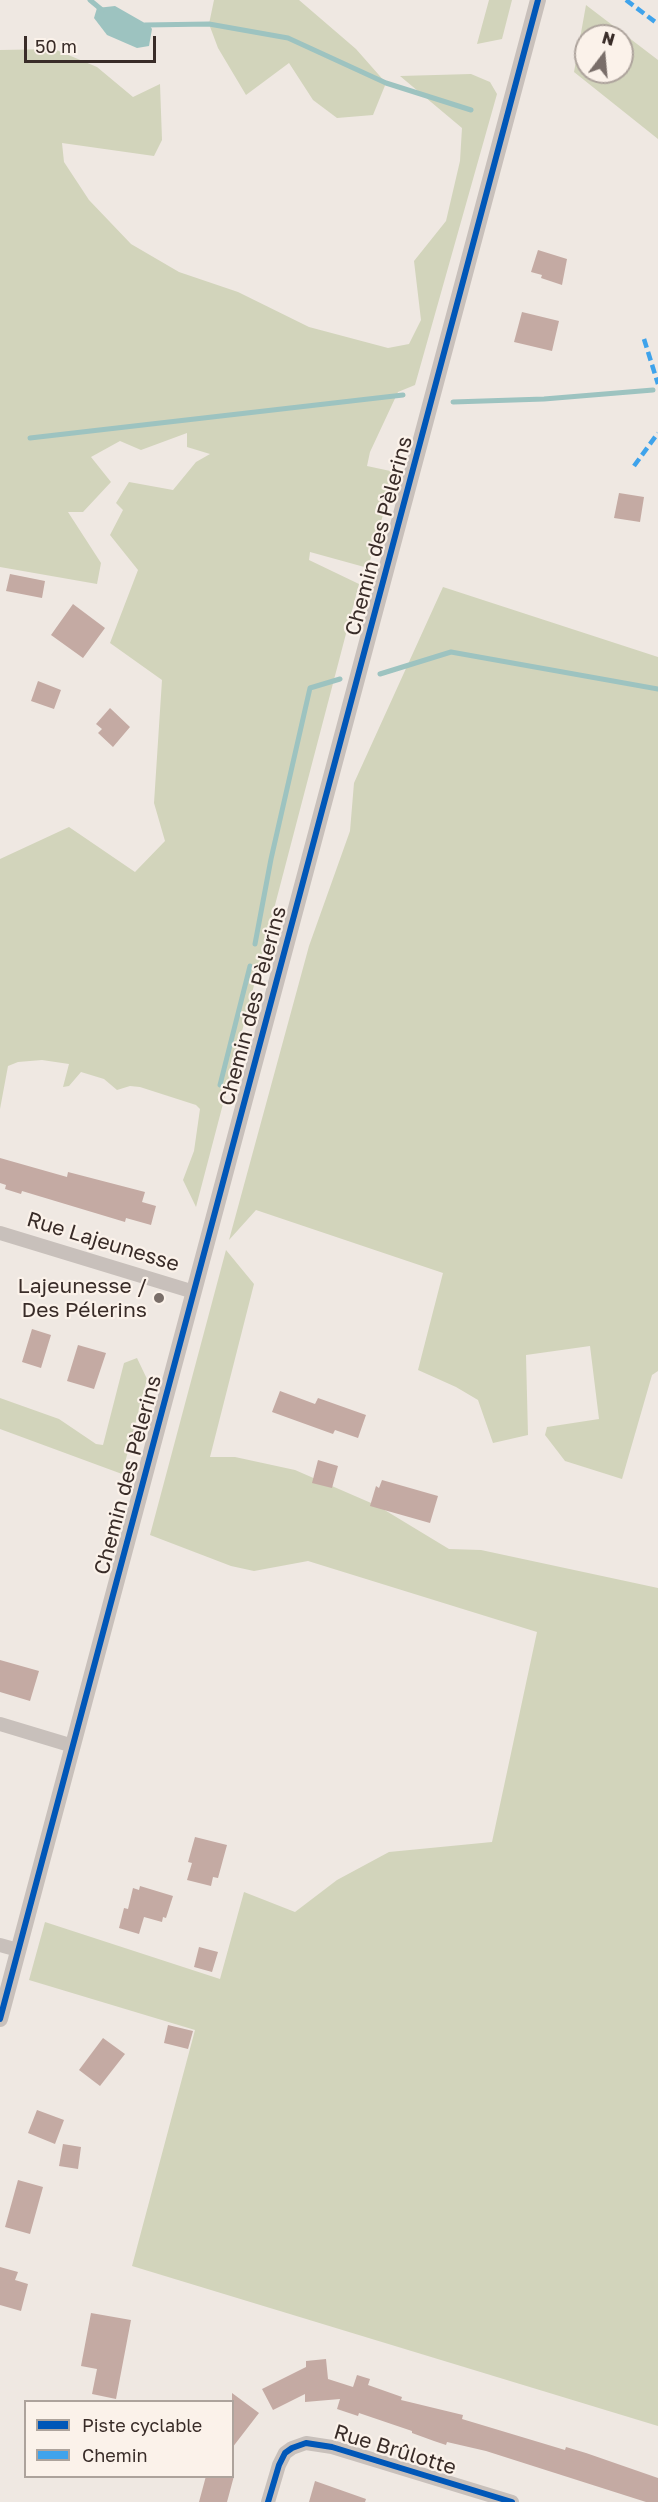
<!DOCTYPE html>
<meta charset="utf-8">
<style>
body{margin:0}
#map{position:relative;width:658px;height:2502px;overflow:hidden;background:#efe8e2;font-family:"Golos Text",sans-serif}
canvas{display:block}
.legend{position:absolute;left:24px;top:2400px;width:210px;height:78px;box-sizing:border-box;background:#fbf2ea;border:2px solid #ada39c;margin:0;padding:8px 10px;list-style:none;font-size:18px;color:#392c28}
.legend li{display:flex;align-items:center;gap:12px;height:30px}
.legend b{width:30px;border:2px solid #ada39c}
.north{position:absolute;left:574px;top:24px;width:60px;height:60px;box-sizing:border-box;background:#fbf2ea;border:2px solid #ada39c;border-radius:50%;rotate:16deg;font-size:16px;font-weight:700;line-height:24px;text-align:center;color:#392c28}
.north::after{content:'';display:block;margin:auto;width:21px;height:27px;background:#796e69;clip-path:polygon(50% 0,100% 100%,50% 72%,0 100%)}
.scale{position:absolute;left:24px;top:36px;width:132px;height:27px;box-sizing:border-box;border:3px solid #392c28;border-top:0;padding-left:8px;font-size:18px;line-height:21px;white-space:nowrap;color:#392c28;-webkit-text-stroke:4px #fbf2ea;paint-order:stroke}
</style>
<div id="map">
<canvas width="658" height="2502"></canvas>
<ul class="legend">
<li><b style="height:8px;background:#0057b8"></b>Piste cyclable</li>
<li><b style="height:8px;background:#3fa3eb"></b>Chemin</li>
</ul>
<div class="north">N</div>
<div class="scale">50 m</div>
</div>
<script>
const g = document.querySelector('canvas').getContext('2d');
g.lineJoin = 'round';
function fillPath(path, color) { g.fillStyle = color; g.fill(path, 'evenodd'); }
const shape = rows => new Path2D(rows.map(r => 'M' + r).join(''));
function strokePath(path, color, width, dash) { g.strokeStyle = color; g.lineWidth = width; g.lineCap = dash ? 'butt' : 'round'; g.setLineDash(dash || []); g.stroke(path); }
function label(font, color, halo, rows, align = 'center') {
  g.font = font + ' "Golos Text",sans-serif'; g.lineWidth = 4.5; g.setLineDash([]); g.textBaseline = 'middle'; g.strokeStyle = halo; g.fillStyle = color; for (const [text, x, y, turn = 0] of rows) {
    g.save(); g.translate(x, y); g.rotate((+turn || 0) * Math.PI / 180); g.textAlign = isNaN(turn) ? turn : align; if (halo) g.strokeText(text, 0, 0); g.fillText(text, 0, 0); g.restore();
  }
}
fillPath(shape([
 [214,0,299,0,356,49,386,83,373,115,337,118,313,100,289,63,246,95,218,48,209,24],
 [489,0,512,0,502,39,477,44],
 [586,5,658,60,658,139,574,72],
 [586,36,622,36,622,72,586,72],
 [54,49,97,67,133,97,160,84,162,140,154,156,62,143,64,162,89,200,131,244,179,272,238,292,309,327,388,348,409,344,421,320,414,261,446,221,460,161,462,128,400,76,471,74,490,82,497,94,415,385,398,392,370,452,367,466,395,472,368,568,310,552,309,560,359,584,196,1207,183,1180,194,1151,200,1109,196,1105,140,1087,130,1086,117,1090,104,1079,81,1072,69,1086,63,1087,69,1064,42,1060,18,1062,8,1066,0,1109,0,859,69,827,135,872,165,841,154,803,162,680,110,643,138,570,110,535,123,510,116,503,129,482,173,490,196,462,210,454,187,447,187,433,141,450,120,441,91,457,111,482,83,512,68,512,101,563,97,584,0,567,0,50],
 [443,587,658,657,658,1371,652,1375,622,1479,565,1461,545,1435,547,1427,599,1419,590,1346,526,1355,528,1435,493,1443,478,1400,456,1387,418,1370,443,1273,256,1210,229,1240,309,946,350,831,354,783],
 [226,1250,254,1284,210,1457,235,1457,295,1470,378,1506,449,1549,481,1550,658,1588,658,2426,132,2266,195,2030,29,1980,45,1922,220,1979,244,1892,295,1912,337,1880,389,1852,492,1842,537,1632,308,1561,254,1571,231,1566,150,1535],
 [137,1358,147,1379,122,1474,0,1429,0,1398,59,1419,96,1444,103,1445,124,1363]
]), '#d2d4bb');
fillPath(shape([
 [115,6,150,26,152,29,149,46,137,48,107,35,94,18,97,8]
]), '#9dc3c0');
strokePath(shape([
 [90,0,102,10],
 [145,25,209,24,288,38,386,83,471,110],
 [453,402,544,399,653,390],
 [30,438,403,395],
 [380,674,451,652,658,689],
 [255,944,271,859,310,688,340,679],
 [220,1085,250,966]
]), '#9dc3c0', 5);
fillPath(shape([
 [538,250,567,259,562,285,541,278,542,275,531,272],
 [522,312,559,321,552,351,514,342],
 [619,493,644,497,640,522,614,518],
 [10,574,45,581,42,598,6,591],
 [73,604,105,628,83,658,51,635],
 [38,681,61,690,54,709,31,701],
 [110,708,130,727,113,747,98,733,102,729,96,724],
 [0,1158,67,1177,68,1172,145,1192,142,1202,156,1206,151,1225,126,1218,125,1222,22,1191,21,1194,5,1189,6,1185,0,1183],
 [32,1329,51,1335,41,1368,22,1362],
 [78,1345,106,1353,94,1389,67,1381],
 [280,1391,315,1404,318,1398,366,1415,358,1438,335,1430,333,1434,272,1412],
 [318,1460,338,1466,332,1488,312,1483],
 [382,1480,438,1496,430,1523,370,1506,376,1486,379,1488],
 [0,1660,39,1671,30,1701,0,1692],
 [195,1837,227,1845,218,1878,213,1877,211,1886,187,1880,192,1863,188,1862],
 [140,1886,173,1896,166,1918,163,1917,162,1922,144,1917,139,1934,119,1928,124,1908,128,1909,133,1888,139,1890],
 [199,1947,218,1952,212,1972,194,1967],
 [168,2025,193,2031,188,2049,164,2043],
 [103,2038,125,2054,100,2086,79,2070],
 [37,2110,64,2120,55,2144,28,2133],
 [63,2144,81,2147,78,2169,59,2166],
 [18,2180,43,2187,30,2234,5,2227],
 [0,2267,18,2272,15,2280,28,2284,21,2311,0,2305],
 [91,2313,131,2320,116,2399,92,2394,97,2369,81,2366],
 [326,2359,328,2379,353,2387,357,2375,370,2379,368,2385,402,2397,401,2400,463,2415,462,2419,565,2450,566,2447,586,2453,658,2478,658,2502,646,2502,486,2451,447,2442,446,2445,434,2441,412,2433,412,2431,359,2413,358,2416,337,2409,340,2399,305,2402,305,2394,273,2410,262,2389,306,2367,306,2361],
 [232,2393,259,2413,232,2448],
 [206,2476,234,2476,227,2502,199,2502],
 [315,2481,366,2499,365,2502,309,2502]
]), '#c4aaa3');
strokePath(shape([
 [0,1233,194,1292],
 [0,1724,73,1746],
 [0,1945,18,1950],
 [268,2502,279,2465,285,2453,292,2448,306,2443,332,2447,512,2502]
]), '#c8c0bb', 14);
strokePath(shape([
 [0,2019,538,0]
]), '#c8c0bb', 16);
strokePath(shape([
 [626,0,658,24],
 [644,339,658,384],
 [634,466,658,433]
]), '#3fa3eb', 4.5, [9, 4.5]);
strokePath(shape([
 [0,2019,538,0],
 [268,2502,279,2465,285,2453,292,2448,306,2443,332,2447,512,2502]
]), '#0057b8', 6);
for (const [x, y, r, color] of [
 [159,1298,6,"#796e69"]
]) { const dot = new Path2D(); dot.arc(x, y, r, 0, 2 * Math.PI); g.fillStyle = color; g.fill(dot); strokePath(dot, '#fbf2ea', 2); }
label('21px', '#392c28', '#fbf2ea', [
 ["Chemin des Pèlerins",379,536,-75],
 ["Chemin des Pèlerins",253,1006,-75],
 ["Rue Lajeunesse",103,1242,17],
 ["Chemin des Pèlerins",128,1475,-75],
 ["Rue Brûlotte",395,2450,17]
]);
label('21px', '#392c28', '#fbf2ea', [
 ["Lajeunesse /",147,1286],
 ["Des Pélerins",147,1310]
], 'right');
</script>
